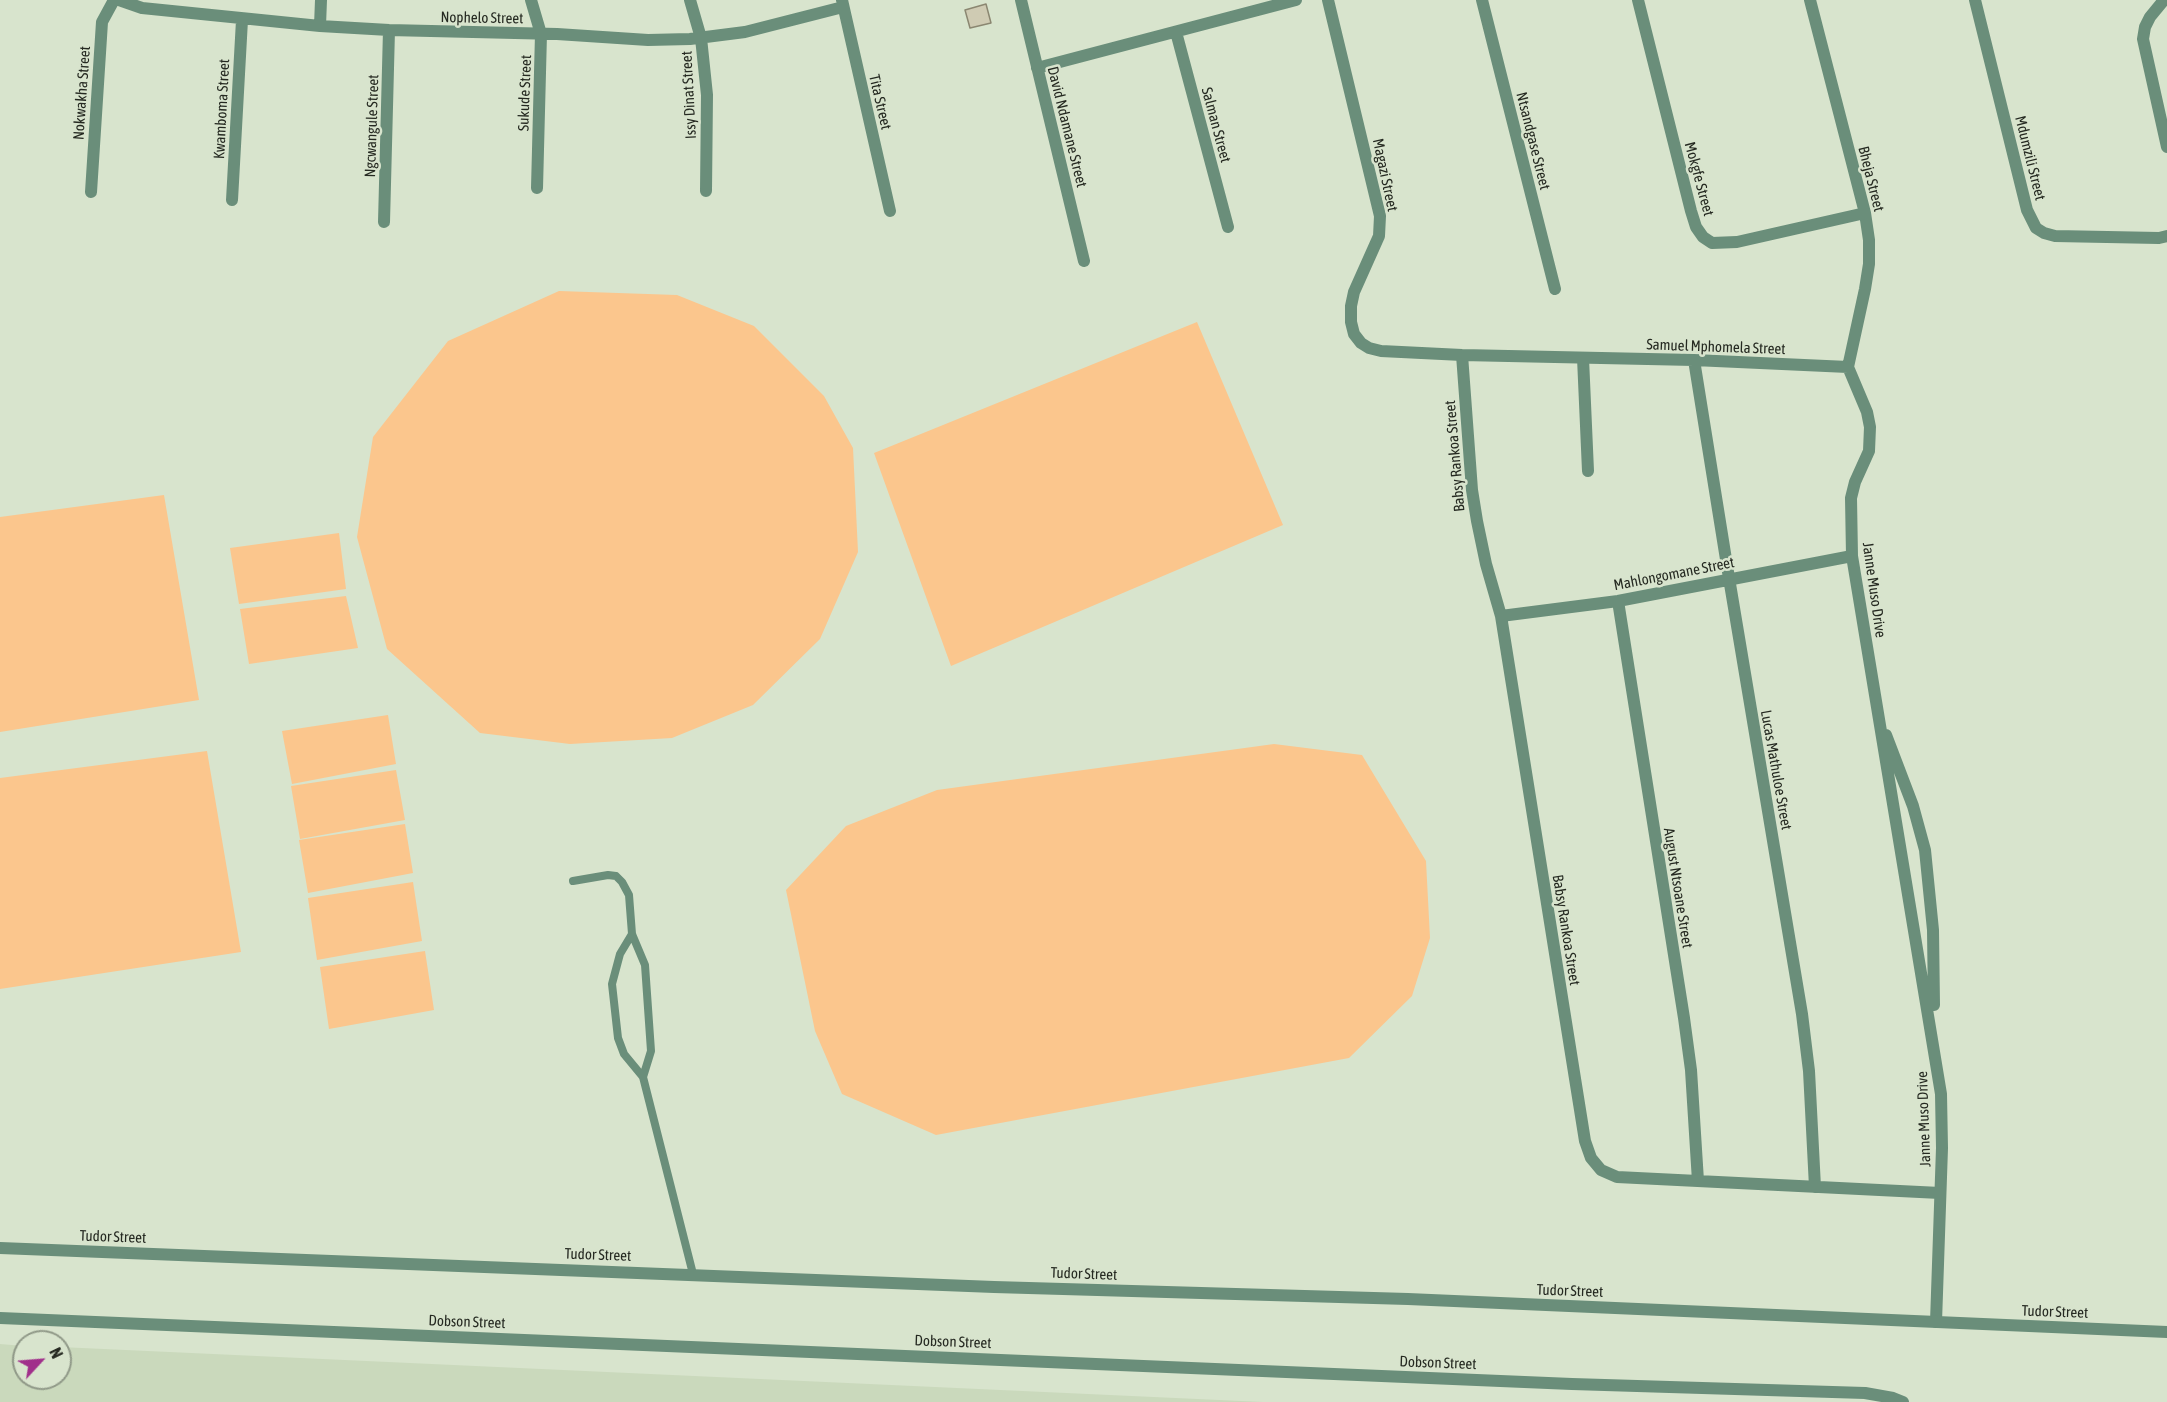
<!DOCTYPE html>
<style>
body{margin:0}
#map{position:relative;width:2167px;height:1402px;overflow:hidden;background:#d8e4cd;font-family:"Asap Condensed",sans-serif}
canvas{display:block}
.north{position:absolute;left:12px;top:1330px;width:60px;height:60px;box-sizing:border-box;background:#d8e4cd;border:2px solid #909988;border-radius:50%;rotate:64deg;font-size:16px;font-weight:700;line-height:24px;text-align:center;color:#252921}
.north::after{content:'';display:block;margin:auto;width:21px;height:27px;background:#a12f8b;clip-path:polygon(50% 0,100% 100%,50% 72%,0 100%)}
</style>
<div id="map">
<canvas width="2167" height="1402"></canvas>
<div class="north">N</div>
</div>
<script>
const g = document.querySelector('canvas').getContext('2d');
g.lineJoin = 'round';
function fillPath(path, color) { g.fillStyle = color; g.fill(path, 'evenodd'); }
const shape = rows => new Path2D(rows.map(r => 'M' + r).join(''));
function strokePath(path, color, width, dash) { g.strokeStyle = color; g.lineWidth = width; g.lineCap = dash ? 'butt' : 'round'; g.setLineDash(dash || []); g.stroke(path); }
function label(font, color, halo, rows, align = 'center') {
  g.font = font + ' "Asap Condensed",sans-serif'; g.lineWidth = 5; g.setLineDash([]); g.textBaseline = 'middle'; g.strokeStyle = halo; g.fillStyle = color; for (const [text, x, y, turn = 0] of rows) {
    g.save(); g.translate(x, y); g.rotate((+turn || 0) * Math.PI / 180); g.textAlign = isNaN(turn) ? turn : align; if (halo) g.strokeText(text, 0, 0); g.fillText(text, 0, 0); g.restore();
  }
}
fillPath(shape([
 [0,1344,24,1346,24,1378,60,1378,60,1347,1263,1402,0,1402]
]), '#cad9bc');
fillPath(shape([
 [559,291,677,295,754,326,824,396,853,448,858,552,820,639,753,705,672,738,570,744,480,733,387,649,357,537,373,437,448,341],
 [1197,322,1283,525,951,666,874,453],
 [164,495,199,700,0,732,0,517],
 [339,533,346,589,239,604,230,548],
 [346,596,358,648,249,664,240,609],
 [388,715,396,764,292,784,282,731],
 [1274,744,1362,755,1426,861,1430,938,1412,996,1349,1058,936,1135,842,1094,815,1031,786,890,846,826,937,790],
 [207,751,241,952,0,989,0,778],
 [396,770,405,820,300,839,291,786],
 [405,824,413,873,308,893,299,840],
 [413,882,422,941,317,960,308,898],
 [425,951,434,1010,329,1029,320,967]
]), '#fbc68d');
const building = shape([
 [986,4,991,23,970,28,965,10,986,4]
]);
fillPath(building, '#cfcbb3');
strokePath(building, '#8b8771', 1.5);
strokePath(shape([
 [573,881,608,875,616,876,622,882,629,895,632,934,645,965,651,1051,643,1077],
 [632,934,620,954,612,984,618,1038,624,1054,643,1077,693,1274]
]), '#6a8e7a', 8);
strokePath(shape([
 [119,0,142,8,320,26,389,30,557,34,648,40,690,39,745,32,843,7],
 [531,0,541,34,537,188],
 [690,0,701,38,707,95,706,191],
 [842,0,890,211],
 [1021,0,1084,261],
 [1328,0,1380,216,1379,236,1354,292,1351,306,1351,322,1354,334,1361,343,1369,348,1381,351,1462,355,1694,360,1848,367],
 [1482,0,1555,289],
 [1638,0,1691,211,1696,227,1703,237,1712,243,1737,242,1865,213],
 [1810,0,1865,213,1869,240,1869,264,1865,289,1848,367],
 [1975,0,2027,210,2036,228,2044,233,2055,236,2159,238,2167,236],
 [2164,0,2150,17,2145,27,2143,39,2167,147],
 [320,26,321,0],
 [1176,32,1228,227],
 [1037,68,1296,0],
 [91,192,102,22,114,0],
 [232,200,242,20],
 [384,222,389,30],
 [1462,355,1472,490,1477,521,1486,564,1501,616,1585,1141,1591,1158,1601,1170,1617,1177,1940,1193],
 [1583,358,1588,471],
 [1694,360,1729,578,1802,1014,1809,1071,1815,1187],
 [1848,367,1867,412,1870,427,1869,451,1855,482,1851,498,1852,556,1941,1094,1942,1148,1936,1322],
 [1618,601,1684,1018,1691,1070,1698,1181],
 [1501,616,1618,601,1852,556],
 [1886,735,1913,806,1925,850,1933,930,1934,1005],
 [0,1318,1572,1384,1865,1393,1893,1398,1903,1402]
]), '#6a8e7a', 12);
strokePath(shape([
 [0,1248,994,1287,1408,1299,2167,1332]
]), '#6a8e7a', 12);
label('15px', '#252921', '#d8e4cd', [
 ["Nophelo Street",482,18,1],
 ["Nokwakha Street",82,93,-86],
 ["Sukude Street",525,93,-88],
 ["Issy Dinat Street",689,95,-93],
 ["Tita Street",880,102,77],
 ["Kwamboma Street",222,109,-87],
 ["Salman Street",1216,125,75],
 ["Ngcwangule Street",372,126,-88],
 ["David Ndamane Street",1067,127,76],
 ["Ntsandgase Street",1533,141,76],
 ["Mdumzili Street",2030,158,76],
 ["Magazi Street",1385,175,78],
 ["Mokgfe Street",1699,179,75],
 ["Bheja Street",1871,179,76],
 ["Samuel Mphomela Street",1716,347,2],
 ["Babsy Rankoa Street",1455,456,-95],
 ["Mahlongomane Street",1674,574,-11],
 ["Janne Muso Drive",1874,590,82],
 ["Lucas Mathuloe Street",1776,770,80],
 ["August Ntsoane Street",1678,888,81],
 ["Babsy Rankoa Street",1566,930,81],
 ["Janne Muso Drive",1924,1119,-92],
 ["Tudor Street",113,1237,2],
 ["Tudor Street",598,1255,2],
 ["Tudor Street",1084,1274,2],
 ["Tudor Street",1570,1291,2],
 ["Tudor Street",2055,1312,2],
 ["Dobson Street",467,1322,2],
 ["Dobson Street",953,1342,2],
 ["Dobson Street",1438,1363,2]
]);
</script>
